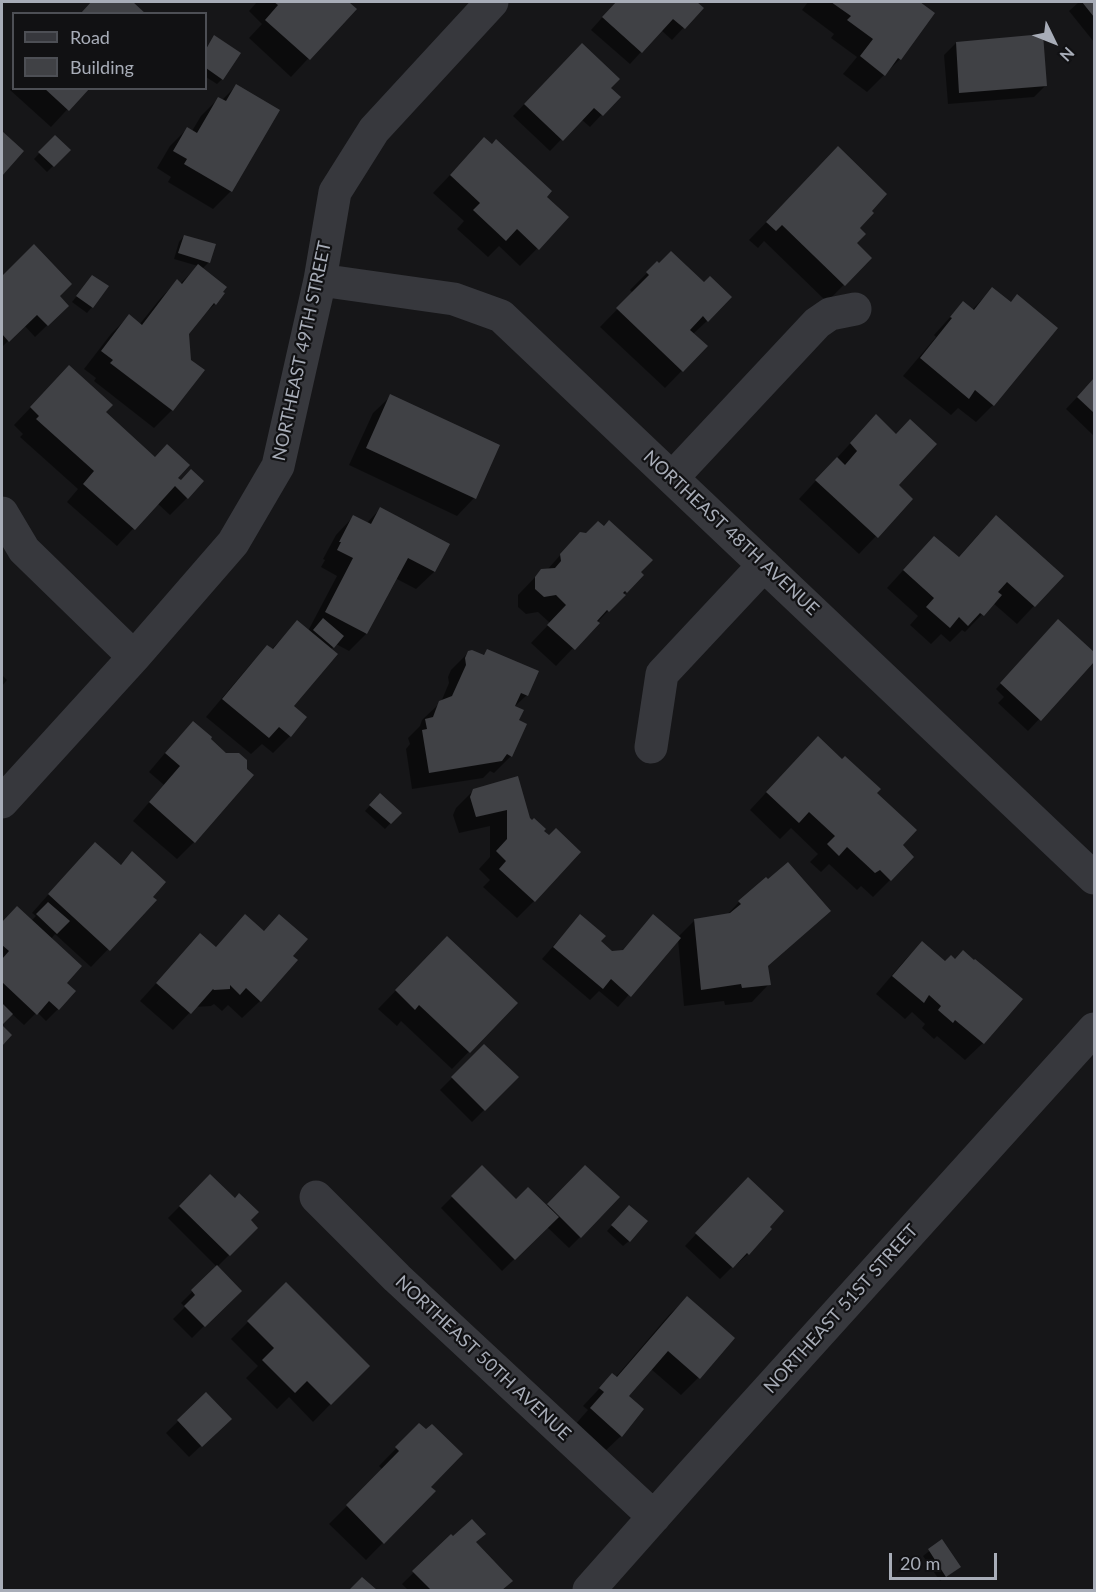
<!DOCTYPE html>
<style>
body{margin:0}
#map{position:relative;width:1096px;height:1592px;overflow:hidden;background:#161618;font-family:Lato,sans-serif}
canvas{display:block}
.frame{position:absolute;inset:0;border:3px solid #a8adb8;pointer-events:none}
.legend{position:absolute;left:12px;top:12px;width:195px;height:78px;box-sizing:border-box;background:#111113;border:2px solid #4d4f55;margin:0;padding:8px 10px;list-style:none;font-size:18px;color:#a8adb8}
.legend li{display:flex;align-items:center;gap:12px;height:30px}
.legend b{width:30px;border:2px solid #4d4f55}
.north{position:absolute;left:1024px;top:12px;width:60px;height:60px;-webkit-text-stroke:4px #111113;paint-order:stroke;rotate:133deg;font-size:16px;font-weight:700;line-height:24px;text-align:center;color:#a8adb8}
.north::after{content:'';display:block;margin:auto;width:21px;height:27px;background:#a8adb8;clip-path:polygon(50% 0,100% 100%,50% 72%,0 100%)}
.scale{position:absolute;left:889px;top:1553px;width:108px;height:27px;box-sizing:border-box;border:3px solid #a8adb8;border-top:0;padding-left:8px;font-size:18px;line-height:21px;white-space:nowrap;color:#a8adb8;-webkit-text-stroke:4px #111113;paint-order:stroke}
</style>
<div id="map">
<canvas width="1096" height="1592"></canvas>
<div class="frame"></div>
<ul class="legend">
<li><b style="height:8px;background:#37383d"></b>Road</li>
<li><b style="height:16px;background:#404145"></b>Building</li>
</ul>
<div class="north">N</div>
<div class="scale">20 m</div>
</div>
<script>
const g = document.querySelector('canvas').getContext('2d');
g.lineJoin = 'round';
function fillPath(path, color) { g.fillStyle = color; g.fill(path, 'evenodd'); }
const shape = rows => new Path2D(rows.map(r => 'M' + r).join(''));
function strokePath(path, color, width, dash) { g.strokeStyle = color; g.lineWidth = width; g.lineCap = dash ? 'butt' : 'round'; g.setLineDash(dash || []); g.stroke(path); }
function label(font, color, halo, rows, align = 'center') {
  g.font = font + ' Lato,sans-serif'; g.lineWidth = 4.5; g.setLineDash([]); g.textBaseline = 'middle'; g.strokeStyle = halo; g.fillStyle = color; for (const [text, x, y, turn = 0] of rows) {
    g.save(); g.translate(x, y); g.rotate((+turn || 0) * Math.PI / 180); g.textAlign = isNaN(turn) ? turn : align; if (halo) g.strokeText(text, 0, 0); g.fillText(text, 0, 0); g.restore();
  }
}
fillPath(shape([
 [91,2,131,2,144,14,80,14],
 [257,2,349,2,348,3,354,9,291,77,249,38,262,24,249,11],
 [616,2,694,2,702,8,672,40,661,30,630,64,591,30],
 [808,2,906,2,909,4,911,2,917,2,933,13,900,59,867,92,843,74,857,57,831,38,834,34,802,10],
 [1079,2,1094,2,1094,42,1069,11],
 [214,37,222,79,217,84,206,77,206,48],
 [956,43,1046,85,1034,97,948,104,944,55],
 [570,56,618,97,590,127,581,119,550,151,513,116],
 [236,86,278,111,231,191,213,209,168,182,171,177,157,168,170,146,187,129,192,131,201,116,218,99,221,101],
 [14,87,14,88,87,88,51,127,10,90],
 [2,133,22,151,2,174],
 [55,137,69,150,47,172,34,159],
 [467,157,545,197,567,218,520,266,499,246,488,257,457,229,464,221,433,193],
 [821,166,858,228,855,243,870,258,827,302,764,241,758,248,749,240],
 [184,236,209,262,202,269,215,304,198,320,188,334,190,361,203,370,172,410,154,428,94,381,96,378,84,369,111,334,129,316,139,325,160,299,177,281,180,284,198,266,174,259,179,242],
 [34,246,58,296,67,306,35,337,24,325,2,347,2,278],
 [657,263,707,321,693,334,706,346,665,388,600,327,633,293,630,290],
 [92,277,92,307,87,313,72,302],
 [992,289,993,405,976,422,958,408,951,415,903,376,936,337,934,335,963,303,972,310],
 [69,367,104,412,180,481,187,498,170,515,157,503,117,546,67,502,78,489,20,437,23,434,14,425],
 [1094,379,1094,436,1066,409],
 [391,396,474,498,457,516,349,465,373,413],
 [859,434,896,485,911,499,859,554,799,499],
 [380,509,448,545,434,572,416,589,395,578,366,634,349,651,336,644,330,650,292,706,290,736,273,753,262,744,251,754,206,717,250,665,267,647,271,650,297,622,308,631,337,576,321,567,325,560,323,559,336,535,353,517,366,524],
 [979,534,1062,576,1017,624,993,603,965,632,962,630,950,642,941,634,931,644,910,625,918,616,887,588,917,555,958,558],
 [563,552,639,572,642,575,556,666,531,643,550,623,538,612,526,614,518,607,518,595,542,570,547,570],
 [1058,621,1094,654,1094,660,1028,731,998,703,1004,697,996,689],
 [488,651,527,695,514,707,518,720,511,756,494,773,490,771,483,778,412,789,406,749,410,744,408,738,420,726,422,720,441,702,449,683,448,677,451,670,468,653,482,656],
 [2,675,7,680,2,686],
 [193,723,225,754,194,842,177,859,133,821,164,785,149,772,176,740],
 [801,755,900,846,890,880,873,897,861,886,857,890,829,864,821,872,810,862,818,854,791,828,780,839,750,810],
 [474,790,529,819,549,837,534,901,517,918,483,887,490,880,479,869,490,857,490,826,459,833,453,815,456,808],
 [374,801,400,813,385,829,365,811],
 [132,853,151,897,155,900,91,967,55,934,51,939,58,1009,46,1021,37,1012,24,1025,11,1013,2,1024,2,923,17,908,31,921,36,916,32,913,78,861,120,866],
 [739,902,829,911,811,928,767,967,769,984,752,1002,725,1005,724,1001,684,1006,678,939,618,1007,599,991,590,1000,542,959,569,928,598,941,612,952,622,951,642,928,678,937,695,920,727,915],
 [264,932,260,1001,242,1018,228,1005,222,1011,214,1004,211,1006,195,1007,173,1030,140,1001,200,935,215,948],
 [922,943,945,963,983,1043,965,1060,937,1036,934,1039,922,1028,925,1024,912,1012,905,1019,876,994,905,960],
 [430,955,516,1003,452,1069,401,1021,397,1026,378,1009],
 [484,1046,517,1077,472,1122,440,1090],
 [482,1167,516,1201,546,1207,585,1167,580,1237,569,1248,547,1227,502,1271,441,1208],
 [210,1176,256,1228,217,1267,240,1290,192,1338,173,1319,185,1307,181,1303,217,1267,168,1218],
 [736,1191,748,1254,736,1265,735,1264,720,1279,685,1246],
 [624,1212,629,1241,623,1246,607,1231],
 [286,1284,368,1366,313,1422,289,1397,277,1409,246,1378,258,1366,231,1339],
 [687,1298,698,1378,681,1395,651,1369,627,1396,621,1436,603,1453,573,1427,588,1410,583,1406,612,1375,615,1378,669,1315],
 [206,1394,230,1419,189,1457,166,1433],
 [419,1425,429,1487,434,1491,366,1560,329,1524,383,1470,379,1466],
 [451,1536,475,1543,511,1581,501,1590,408,1590,402,1584],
 [942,1541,959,1567,940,1581,923,1556]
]), '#0007');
fillPath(shape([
 [91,2,133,2,146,14,80,14],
 [274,2,351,2,350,3,357,9,310,60,265,20,278,5],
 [616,2,697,2,704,8,685,29,673,19,642,53,602,17],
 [831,2,920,2,935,13,901,60,898,58,885,76,860,56,873,39,847,20,851,16],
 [1082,2,1094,2,1094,17],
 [1043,34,1047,86,959,93,956,42],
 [214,35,241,53,223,80,206,68,206,49],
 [582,43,620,79,611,88,621,97,603,116,594,108,563,141,524,104],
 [236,84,280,110,232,192,184,164,187,159,173,151,187,127,197,133,218,97,226,101],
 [44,88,90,88,69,111],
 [2,131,24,151,2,176],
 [55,135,71,150,54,167,38,152],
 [484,137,492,144,496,139,552,191,547,197,569,217,539,250,517,229,506,241,473,210,480,203,450,175],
 [838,146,887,194,872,211,874,213,860,228,866,234,857,243,872,258,845,286,782,225,776,231,766,222],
 [184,235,216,244,210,263,178,253],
 [34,244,72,284,60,296,69,306,48,326,37,315,9,342,2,334,2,276],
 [671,251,704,282,710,276,732,297,708,322,703,316,690,330,708,346,683,372,616,308,649,275,646,272,657,261,659,263],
 [198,264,227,287,223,292,225,293,216,305,214,303,189,334,191,360,205,370,173,411,110,363,113,360,101,351,129,314,142,325,177,279,182,284],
 [92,275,109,286,93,308,76,296],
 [992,287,1011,302,1017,294,1058,328,994,406,975,390,969,399,920,358,952,318,950,317,963,301,974,310],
 [69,365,113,405,106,412,155,457,167,444,190,465,178,478,181,480,191,469,204,481,188,499,175,486,135,530,83,484,94,471,36,419,39,416,30,407],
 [1094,378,1094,413,1077,397],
 [390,394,500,445,476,499,366,448],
 [876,414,896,434,910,419,937,444,899,485,913,499,878,538,815,480,837,457,845,465,857,451,850,443],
 [380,507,450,544,435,572,408,558,367,634,325,612,353,558,337,550,341,542,339,542,353,515,371,524],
 [996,515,1064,576,1035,607,1007,582,998,592,1002,595,984,616,980,613,968,626,959,617,950,628,926,607,934,598,903,570,934,536,959,557],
 [609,520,653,560,641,572,644,575,627,593,625,591,623,593,626,595,609,612,607,610,597,621,600,623,575,650,547,625,566,605,556,595,544,597,535,589,535,577,541,569,555,568,561,561,560,554,580,532,586,533,598,521,604,526],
 [323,618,344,636,334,648,313,630],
 [1058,619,1094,652,1094,662,1041,721,1000,683],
 [297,620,338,654,294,706,307,717,291,737,279,727,269,738,222,699,267,645,273,649],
 [487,649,539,671,528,696,521,693,515,706,524,710,519,720,527,724,512,757,507,754,502,761,429,773,422,730,427,729,425,719,433,717,439,701,452,696,466,665,465,658,468,651,472,650,484,655],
 [193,721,212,737,211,739,226,753,239,753,247,760,247,769,254,775,195,843,149,802,180,766,165,753],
 [818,736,842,759,845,756,881,789,877,793,917,830,903,845,914,857,891,881,880,870,875,873,847,847,839,856,827,844,835,836,809,812,799,823,766,792],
 [518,776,530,818,532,820,534,818,546,829,544,831,549,835,556,828,581,852,535,902,499,869,506,861,496,851,507,839,507,810,476,817,470,797,473,789],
 [380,793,402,813,391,824,369,805],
 [95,842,121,865,132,851,166,882,153,897,157,900,110,951,48,894],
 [788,862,831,911,768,966,771,985,742,988,741,984,701,990,694,919,730,913,741,904,738,901,766,877,768,879],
 [48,902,70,921,57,934,36,914],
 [17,906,82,966,67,983,76,991,59,1010,49,1001,37,1015,2,982,2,959,9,951,2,945,2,922],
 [245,914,264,931,279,914,308,939,293,956,298,960,261,1002,246,988,240,995,230,985,230,989,214,990,213,989,191,1014,156,983,200,933,216,947],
 [580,914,606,936,601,941,612,951,623,950,653,914,681,938,631,997,611,979,603,989,553,947],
 [447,936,518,1003,470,1053,419,1005,415,1010,395,990],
 [922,941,945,961,951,955,955,959,963,950,974,960,975,959,1023,999,984,1044,955,1020,953,1023,938,1010,941,1006,929,995,924,1003,892,976],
 [2,1003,13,1014,2,1025,12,1035,2,1046],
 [484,1044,519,1077,485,1111,451,1077],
 [482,1165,516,1199,528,1187,559,1217,515,1260,451,1196],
 [585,1165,620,1197,581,1238,547,1204],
 [210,1174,235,1198,239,1193,259,1212,251,1220,258,1228,230,1256,179,1206],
 [748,1177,784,1211,770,1227,772,1229,749,1255,747,1253,733,1268,695,1233],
 [629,1205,648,1221,630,1242,611,1225],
 [217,1265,242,1291,205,1327,184,1306,195,1295,191,1290],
 [286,1282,370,1366,331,1405,307,1381,295,1393,262,1360,274,1348,247,1321],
 [687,1296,735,1338,700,1379,668,1351,629,1396,644,1409,622,1437,590,1408,604,1392,599,1388,612,1373,617,1377],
 [206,1392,232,1419,202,1447,177,1420],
 [419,1423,426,1429,432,1424,463,1454,431,1487,436,1491,384,1544,346,1505,399,1451,395,1447],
 [472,1519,486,1534,476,1542,513,1581,502,1590,431,1590,412,1571,451,1534,453,1536],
 [942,1539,961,1567,946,1577,928,1549],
 [362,1577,377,1590,349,1590]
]), '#404145');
strokePath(shape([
 [320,280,454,299,501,316,1094,878],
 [672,478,817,323,830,314,855,309],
 [2,513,24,550,134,657],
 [651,747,662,674,764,565],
 [2,802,134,657,233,543,278,466,320,280,335,192,374,130,492,2],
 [316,1197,397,1278,654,1517],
 [589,1590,690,1476,1094,1029]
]), '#37383d', 33);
label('18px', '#a8adb8', '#111113', [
 ["NORTHEAST 49TH STREET",302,351,-78],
 ["NORTHEAST 48TH AVENUE",731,533,43],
 ["NORTHEAST 51ST STREET",841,1309,-48],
 ["NORTHEAST 50TH AVENUE",483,1358,43]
]);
</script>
